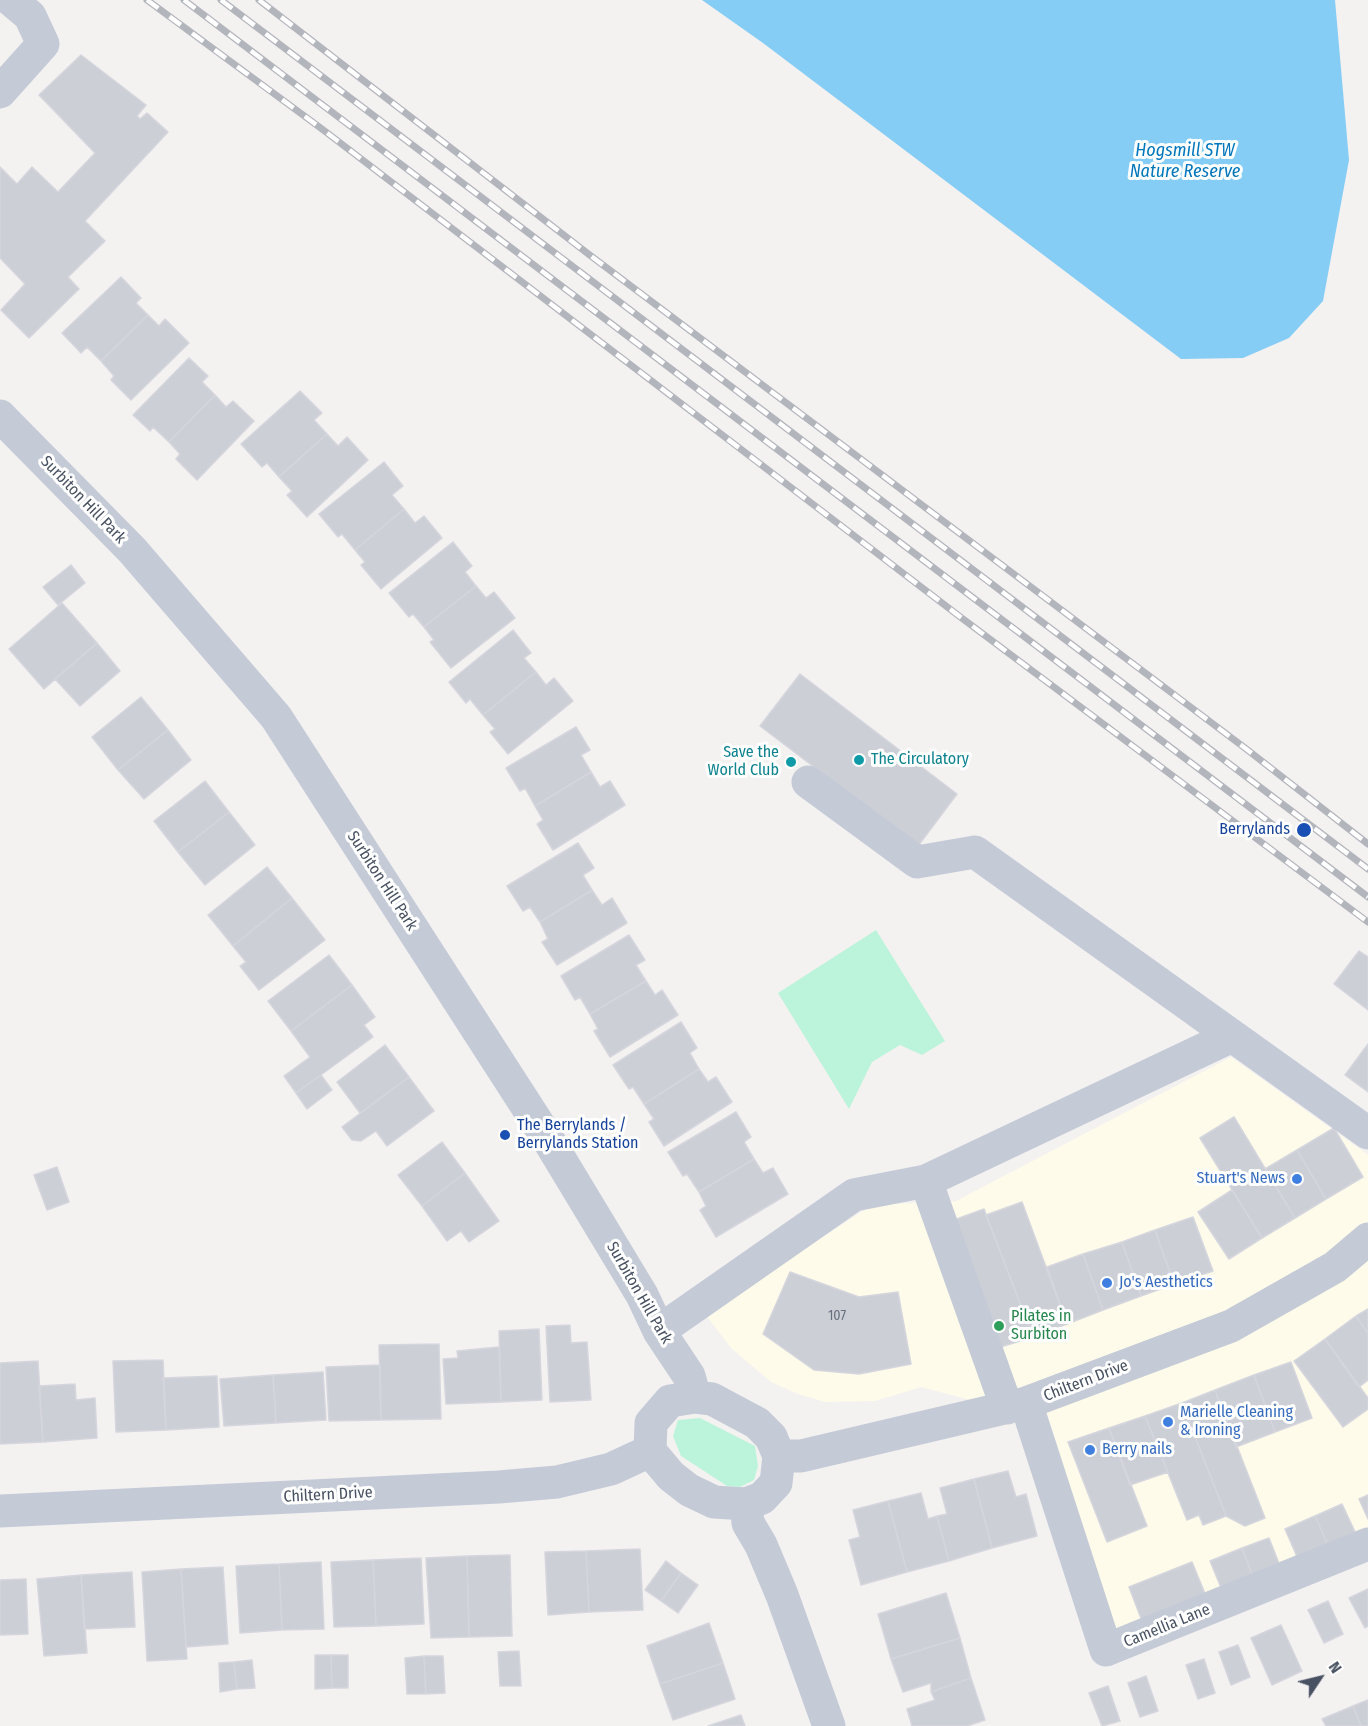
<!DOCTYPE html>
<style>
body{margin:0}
#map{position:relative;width:1368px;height:1726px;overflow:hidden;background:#f4f1f1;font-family:"Fira Sans Condensed",sans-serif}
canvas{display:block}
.north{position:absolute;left:1290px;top:1648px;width:60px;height:60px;-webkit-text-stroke:4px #fff;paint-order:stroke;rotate:55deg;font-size:16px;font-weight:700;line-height:24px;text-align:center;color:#475161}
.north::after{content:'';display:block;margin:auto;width:21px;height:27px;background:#475161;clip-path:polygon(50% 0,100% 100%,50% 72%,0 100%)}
</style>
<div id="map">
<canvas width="1368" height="1726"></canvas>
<div class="north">N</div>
</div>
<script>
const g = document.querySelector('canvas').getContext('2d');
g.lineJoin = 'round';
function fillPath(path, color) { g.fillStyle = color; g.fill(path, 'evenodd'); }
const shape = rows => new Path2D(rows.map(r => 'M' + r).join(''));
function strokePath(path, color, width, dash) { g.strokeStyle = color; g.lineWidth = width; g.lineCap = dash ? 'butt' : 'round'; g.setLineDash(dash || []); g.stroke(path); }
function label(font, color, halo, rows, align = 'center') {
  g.font = font + ' "Fira Sans Condensed",sans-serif'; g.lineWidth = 6; g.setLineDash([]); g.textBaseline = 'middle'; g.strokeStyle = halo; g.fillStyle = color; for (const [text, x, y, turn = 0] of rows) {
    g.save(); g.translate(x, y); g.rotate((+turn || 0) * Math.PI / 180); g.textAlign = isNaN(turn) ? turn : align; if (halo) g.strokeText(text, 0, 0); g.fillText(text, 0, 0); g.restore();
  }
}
fillPath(shape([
 [1231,1057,1368,1155,1368,1544,1110,1647,1038,1418,921,1387,875,1401,825,1402,798,1394,771,1382,731,1348,705,1314,872,1205,956,1201]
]), '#fefbeb');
fillPath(shape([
 [876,930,945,1041,922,1055,900,1045,872,1062,849,1109,778,993],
 [700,1418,755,1446,758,1466,754,1480,740,1487,727,1486,681,1456,673,1436,678,1420]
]), '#bcf4db');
fillPath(shape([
 [702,0,1335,0,1349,160,1323,301,1289,338,1243,358,1181,359,763,43]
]), '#85cdf5');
const building = shape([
 [81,55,146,105,137,116,140,119,147,113,168,132,85,221,105,241,68,277,79,289,29,338,1,310,25,284,0,258,0,167,17,184,32,167,58,192,95,153,39,95,81,55],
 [121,277,141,298,136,303,148,315,101,361,87,347,81,353,62,333,121,277],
 [148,315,159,326,165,319,189,343,131,400,111,380,114,376,101,361,148,315],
 [189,358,208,376,202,382,215,395,169,442,153,427,150,431,133,415,189,358],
 [300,391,322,413,314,420,327,434,279,477,267,463,262,467,241,444,300,391],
 [215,395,226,407,233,401,254,421,197,480,176,459,180,454,169,442,215,395],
 [327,434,338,446,347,437,368,460,307,517,287,495,292,491,279,477,327,434],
 [384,462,403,486,392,495,404,509,355,550,342,534,338,537,319,514,384,462],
 [404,509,415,523,424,516,442,538,381,589,361,565,365,562,355,550,404,509],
 [453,542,472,566,465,572,476,586,424,627,413,614,409,617,389,593,453,542],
 [71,565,85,583,58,605,43,587,71,565],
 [476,586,486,598,494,592,515,618,451,668,430,642,434,640,424,627,476,586],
 [62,603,97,643,44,689,9,649,62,603],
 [513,630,531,653,524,658,536,672,483,715,470,699,466,703,449,682,513,630],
 [97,643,120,671,80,706,55,679,97,643],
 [536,672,546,685,554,678,573,701,508,754,490,732,495,729,483,715,536,672],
 [800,674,957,794,918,846,760,726,800,674],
 [141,697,168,730,118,770,92,737,141,697],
 [576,727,590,750,581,755,591,772,535,806,525,788,520,791,506,768,576,727],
 [168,730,191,760,144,799,118,770,168,730],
 [591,772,600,787,610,781,625,805,553,850,537,824,543,820,535,806,591,772],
 [205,781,229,812,178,852,154,821,205,781],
 [229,812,255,845,205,885,178,852,229,812],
 [578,843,594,868,583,875,592,890,540,922,530,907,523,911,507,886,578,843],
 [267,867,292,898,233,946,208,915,267,867],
 [592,890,602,905,612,898,627,923,557,965,542,942,548,939,540,922,592,890],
 [292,898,325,940,259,990,240,966,246,962,233,946,292,898],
 [629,935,645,960,636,965,646,981,590,1014,580,997,575,1000,561,976,629,935],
 [1359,951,1368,957,1368,1010,1334,984,1359,951],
 [329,955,352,985,291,1031,268,1001,329,955],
 [646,981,655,995,662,990,678,1015,610,1057,594,1031,598,1029,590,1014,646,981],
 [352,985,375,1017,364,1025,373,1037,296,1093,284,1076,310,1057,291,1031,352,985],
 [681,1022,697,1048,690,1053,699,1069,644,1104,633,1087,629,1089,613,1065,681,1022],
 [1368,1044,1368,1092,1345,1075,1368,1044],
 [385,1045,409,1077,360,1113,337,1082,385,1045],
 [699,1069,708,1082,716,1077,732,1102,664,1146,649,1122,654,1119,644,1104,699,1069],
 [321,1075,332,1090,307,1109,296,1093,321,1075],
 [409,1077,434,1111,387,1146,376,1131,361,1141,352,1140,342,1127,409,1077],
 [736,1112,751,1137,744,1142,754,1159,699,1192,687,1174,683,1176,668,1152,736,1112],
 [1234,1117,1295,1218,1262,1238,1200,1138,1234,1117],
 [1334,1128,1363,1177,1326,1199,1297,1150,1334,1128],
 [442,1142,465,1173,422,1206,398,1175,442,1142],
 [1297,1150,1326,1199,1295,1218,1265,1169,1297,1150],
 [754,1159,763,1173,773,1168,788,1194,716,1237,700,1210,706,1206,699,1192,754,1159],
 [57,1167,69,1202,47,1210,34,1175,57,1167],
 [465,1173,499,1221,469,1242,461,1231,447,1241,422,1206,465,1173],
 [1232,1190,1262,1238,1229,1259,1198,1212,1232,1190],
 [1022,1202,1067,1324,1033,1337,986,1215,1022,1202],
 [984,1209,1033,1337,994,1349,943,1224,984,1209],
 [1193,1217,1213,1271,1174,1284,1155,1230,1193,1217],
 [1155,1230,1174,1284,1141,1296,1122,1242,1155,1230],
 [1122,1242,1141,1296,1103,1310,1083,1254,1122,1242],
 [1083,1254,1103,1310,1067,1324,1047,1267,1083,1254],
 [790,1272,859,1297,898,1292,911,1364,859,1374,814,1370,763,1334,790,1272],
 [1368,1309,1368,1333,1356,1316,1368,1309],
 [1356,1316,1368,1333,1368,1380,1359,1387,1325,1339,1356,1316],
 [570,1325,571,1343,587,1342,591,1400,550,1402,546,1326,570,1325],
 [539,1329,542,1400,501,1402,499,1331,539,1329],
 [1325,1339,1368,1398,1368,1409,1343,1427,1294,1361,1325,1339],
 [439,1344,441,1419,381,1420,379,1345,439,1344],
 [499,1347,501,1402,446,1404,443,1359,458,1358,457,1351,499,1347],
 [163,1360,166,1430,116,1432,113,1361,163,1360],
 [38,1361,43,1442,0,1444,0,1363,38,1361],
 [1291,1362,1312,1418,1275,1432,1254,1375,1291,1362],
 [380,1365,381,1420,329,1421,326,1367,380,1365],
 [323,1372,326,1420,276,1423,273,1375,323,1372],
 [273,1375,276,1423,224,1426,220,1379,273,1375],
 [1254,1375,1275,1432,1236,1447,1215,1390,1254,1375],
 [217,1376,219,1427,166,1430,163,1378,217,1376],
 [75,1384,76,1400,95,1398,97,1438,43,1442,39,1386,75,1384],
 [1215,1390,1265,1518,1245,1526,1226,1516,1182,1403,1215,1390],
 [1182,1403,1226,1516,1203,1525,1199,1515,1187,1520,1145,1416,1182,1403],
 [1145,1416,1168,1472,1130,1485,1109,1428,1145,1416],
 [1109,1428,1147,1526,1107,1542,1068,1442,1109,1428],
 [1008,1471,1016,1497,1026,1494,1037,1536,992,1548,974,1479,1008,1471],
 [974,1479,992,1548,949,1561,937,1516,947,1514,940,1488,974,1479],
 [921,1493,928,1519,937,1516,949,1561,907,1572,888,1501,921,1493],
 [1368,1495,1368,1519,1359,1499,1368,1495],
 [888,1501,907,1572,861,1585,849,1540,860,1537,853,1510,888,1501],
 [1342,1504,1356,1534,1328,1545,1315,1516,1342,1504],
 [1315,1516,1328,1545,1298,1559,1285,1529,1315,1516],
 [1269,1538,1280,1566,1253,1577,1242,1548,1269,1538],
 [1242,1548,1253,1577,1222,1590,1210,1561,1242,1548],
 [640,1549,643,1610,589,1612,586,1551,640,1549],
 [586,1551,589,1612,548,1615,545,1552,586,1551],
 [510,1555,512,1636,469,1637,467,1556,510,1555],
 [467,1556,469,1637,431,1638,426,1558,467,1556],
 [421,1558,424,1624,376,1626,373,1560,421,1558],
 [373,1560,376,1626,334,1627,331,1562,373,1560],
 [666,1561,681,1573,661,1601,645,1590,666,1561],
 [321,1562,324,1629,282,1630,279,1564,321,1562],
 [1192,1562,1206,1596,1142,1621,1129,1587,1192,1562],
 [279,1564,282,1630,240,1633,236,1566,279,1564],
 [223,1567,228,1644,186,1647,181,1569,223,1567],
 [181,1569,187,1659,147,1661,142,1572,181,1569],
 [132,1572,135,1627,84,1629,81,1575,132,1572],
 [681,1573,698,1585,678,1613,661,1601,681,1573],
 [81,1575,87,1653,44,1656,37,1579,81,1575],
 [26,1579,28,1634,0,1635,0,1580,26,1579],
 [1368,1589,1368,1626,1365,1628,1349,1598,1368,1589],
 [946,1593,960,1638,891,1659,878,1614,946,1593],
 [1328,1601,1343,1634,1324,1643,1308,1610,1328,1601],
 [709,1623,723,1663,660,1684,647,1646,709,1623],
 [1281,1625,1302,1671,1272,1685,1251,1638,1281,1625],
 [960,1638,971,1678,931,1692,931,1683,903,1692,891,1659,960,1638],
 [1238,1645,1250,1677,1231,1685,1219,1652,1238,1645],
 [519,1651,521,1686,500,1686,498,1652,519,1651],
 [315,1655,331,1655,332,1688,315,1689,315,1655],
 [331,1655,348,1655,348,1688,332,1688,331,1655],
 [424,1656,426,1694,407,1694,405,1658,424,1656],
 [424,1656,443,1656,445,1693,426,1694,424,1656],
 [1204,1659,1215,1693,1198,1699,1186,1665,1204,1659],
 [252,1660,255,1688,237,1689,234,1662,252,1660],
 [234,1662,237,1689,220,1692,219,1663,234,1662],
 [723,1663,735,1699,673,1720,660,1684,723,1663],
 [1146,1676,1158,1711,1140,1717,1128,1683,1146,1676],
 [971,1678,985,1720,967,1726,912,1726,907,1709,935,1700,931,1692,971,1678],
 [1108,1686,1120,1721,1102,1726,1089,1693,1108,1686],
 [1368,1700,1368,1726,1361,1726,1353,1706,1368,1700],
 [1353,1706,1361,1726,1326,1726,1322,1719,1353,1706],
 [741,1715,745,1726,708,1726,741,1715]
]);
fillPath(building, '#cdcfd7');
strokePath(building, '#d5d6dd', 1.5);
strokePath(shape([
 [0,92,43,44,30,16,11,0],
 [0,416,132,550,276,717,546,1136,642,1295,659,1331,689,1376,695,1397],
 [808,782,917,862,975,852,1368,1133],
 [659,1331,854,1195,926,1181],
 [695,1397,712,1399,757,1423,771,1437,779,1456,776,1483,762,1498,746,1504,714,1502,689,1490,671,1476,650,1451,651,1423,670,1401,695,1397],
 [1026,1403,1106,1650,1368,1544],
 [1007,1408,926,1181,1232,1036],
 [779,1456,801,1456,1026,1403,1231,1326,1335,1267,1368,1239],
 [746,1504,748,1523,761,1545,782,1595,829,1726],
 [0,1511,499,1487,557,1482,611,1469,650,1451]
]), '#c4cbd7', 33);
const rail = shape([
 [147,0,322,129,963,619,1368,922],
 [184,0,1368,897],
 [221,0,1368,869],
 [259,0,591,256,1245,748,1368,844]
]);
strokePath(rail, '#b3b5bc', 7);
strokePath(rail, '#fff', 4.5, [14]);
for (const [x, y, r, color] of [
 [859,760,6,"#0f9aa8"],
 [791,762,6,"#0f9aa8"],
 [1304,830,8,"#1a4fb4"],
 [505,1135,6,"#1a4fb4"],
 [1297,1179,6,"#3f7fe0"],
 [1107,1283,6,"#3f7fe0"],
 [999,1326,6,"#2e9e5b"],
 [1168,1422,6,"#3f7fe0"],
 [1090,1450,6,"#3f7fe0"]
]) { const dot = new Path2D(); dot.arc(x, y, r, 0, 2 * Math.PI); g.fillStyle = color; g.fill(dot); strokePath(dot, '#fff', 2); }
label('14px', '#68707e', null, [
 ["107",837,1316]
]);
label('16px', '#475161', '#fff', [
 ["Surbiton Hill Park",83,500,46],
 ["Surbiton Hill Park",382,881,57],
 ["Surbiton Hill Park",639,1293,60],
 ["Chiltern Drive",1086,1381,-21],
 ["Chiltern Drive",328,1495,-3],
 ["Camellia Lane",1167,1626,-22]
]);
label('16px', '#0d838f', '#fff', [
 ["Save the",779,753],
 ["World Club",779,771],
 ["The Circulatory",871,760,"left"]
], 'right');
label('16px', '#164399', '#fff', [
 ["Berrylands",1290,830],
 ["The Berrylands /",517,1126,"left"],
 ["Berrylands Station",517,1144,"left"]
], 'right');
label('16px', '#366cbe', '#fff', [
 ["Stuart's News",1285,1179,"right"],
 ["Jo's Aesthetics",1119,1283],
 ["Marielle Cleaning",1180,1413],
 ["& Ironing",1180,1431],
 ["Berry nails",1102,1450]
], 'left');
label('16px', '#27864d', '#fff', [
 ["Pilates in",1011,1317],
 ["Surbiton",1011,1335]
], 'left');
label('italic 18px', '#07b', '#fff', [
 ["Hogsmill STW",1185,151],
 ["Nature Reserve",1185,172]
]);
</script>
